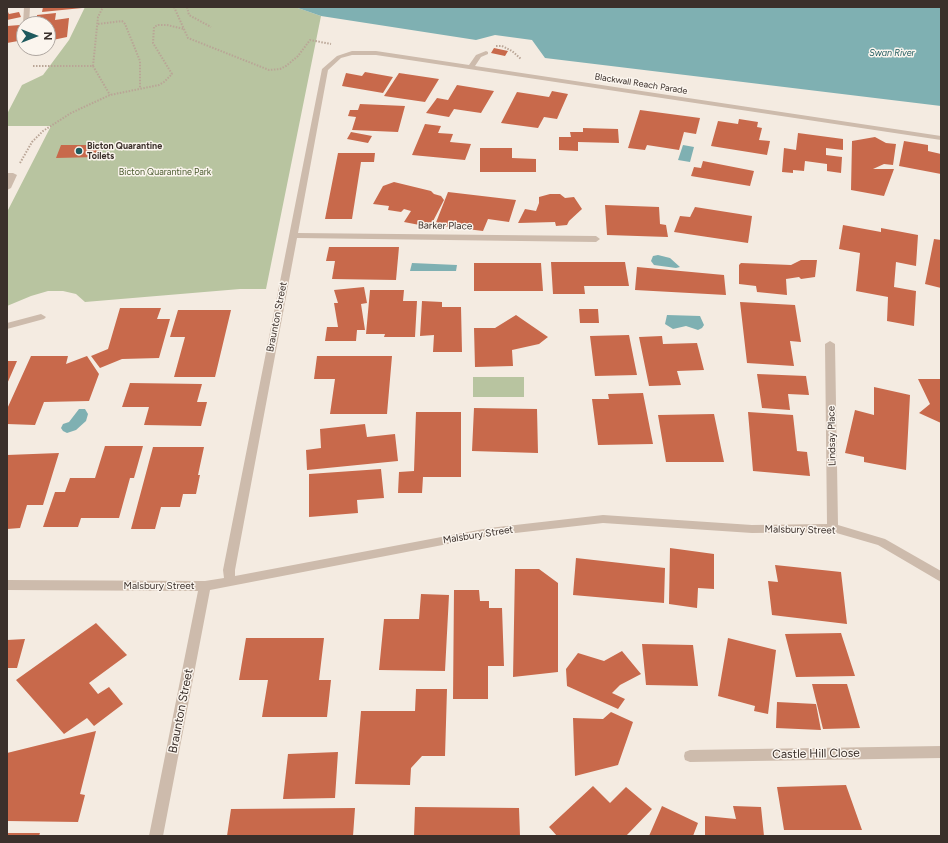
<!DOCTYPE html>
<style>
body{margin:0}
#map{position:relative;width:948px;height:843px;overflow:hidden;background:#f4ebe1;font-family:Figtree,sans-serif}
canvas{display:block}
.frame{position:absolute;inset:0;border:8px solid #3b302b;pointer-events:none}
.north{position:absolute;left:16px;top:16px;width:40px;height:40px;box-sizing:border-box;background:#fbf5ee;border:1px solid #aea6a0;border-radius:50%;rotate:90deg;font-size:11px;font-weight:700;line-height:16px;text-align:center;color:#3b302b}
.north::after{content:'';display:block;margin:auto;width:14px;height:18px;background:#1f5a5e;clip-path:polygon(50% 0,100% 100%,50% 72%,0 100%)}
</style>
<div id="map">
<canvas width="948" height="843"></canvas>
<div class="frame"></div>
<div class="north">N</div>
</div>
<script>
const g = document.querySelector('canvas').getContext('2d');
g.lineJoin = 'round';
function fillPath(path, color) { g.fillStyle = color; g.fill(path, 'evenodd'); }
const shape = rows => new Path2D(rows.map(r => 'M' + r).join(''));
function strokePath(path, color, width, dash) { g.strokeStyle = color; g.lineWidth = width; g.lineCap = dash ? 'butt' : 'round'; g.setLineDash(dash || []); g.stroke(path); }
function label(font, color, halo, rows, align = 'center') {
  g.font = font + ' Figtree,sans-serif'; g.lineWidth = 3; g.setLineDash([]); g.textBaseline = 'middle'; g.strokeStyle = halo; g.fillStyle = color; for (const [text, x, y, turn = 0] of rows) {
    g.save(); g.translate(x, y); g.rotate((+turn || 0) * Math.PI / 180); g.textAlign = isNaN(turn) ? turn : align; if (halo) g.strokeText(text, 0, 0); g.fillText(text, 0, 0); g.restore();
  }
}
fillPath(shape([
 [85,7,295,7,321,16,266,289,240,289,85,302,76,294,63,291,48,291,31,296,7,306,7,212,51,126,7,126,7,114,22,85,43,75,69,40],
 [473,377,524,377,524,397,473,397]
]), '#b8c4a0');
fillPath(shape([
 [295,7,941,7,941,106,545,58,532,40,495,35,476,40,321,16],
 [683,145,694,147,690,162,678,160],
 [658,255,670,258,680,267,676,268,654,265,651,261,653,256],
 [412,263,457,265,456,271,410,271],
 [667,315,700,316,704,325,702,328,698,330,686,326,673,329,665,324],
 [79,409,85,409,88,414,86,421,76,430,67,433,63,431,61,428,63,424,69,422]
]), '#7fb0b2');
fillPath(shape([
 [43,7,82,7,82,8,42,12],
 [7,10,9,14,19,12,21,17,7,20],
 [56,13,55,20,69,18,67,37,48,41,48,24,37,24,37,15],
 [20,25,18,41,7,43,7,26],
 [494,48,508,51,505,56,491,53],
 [365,72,393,77,383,93,342,86,346,73,362,76],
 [399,73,439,79,425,102,384,96],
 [457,85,494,91,481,113,454,109,449,117,426,113,437,98,448,100],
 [552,91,568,94,557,119,544,117,538,128,501,123,517,92,549,97],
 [360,104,405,106,398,132,352,130,356,117,348,116,350,110,358,110],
 [640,110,700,118,696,134,684,132,679,150,647,145,645,150,628,148],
 [739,119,758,122,757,127,762,128,759,140,770,141,767,155,711,146,718,121,738,124],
 [425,124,441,126,438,133,453,134,450,142,471,144,465,160,412,155],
 [583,128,618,129,619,143,578,142,578,151,559,150,559,137,571,137,570,132,583,132],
 [351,132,372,136,368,143,347,139],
 [798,133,843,139,843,150,826,148,826,155,842,157,841,173,827,171,827,164,805,161,804,171,793,170,793,173,782,172,784,148,796,150],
 [875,137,886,143,896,144,893,165,884,164,873,169,894,169,884,196,851,190,852,141],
 [904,141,928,145,928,151,941,154,941,174,899,166],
 [61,145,101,145,97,157,56,158],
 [480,148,512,148,512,158,536,159,536,172,480,172],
 [338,153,375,153,374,162,361,162,352,219,325,219],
 [703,161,754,171,750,186,691,176,694,167,701,168],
 [394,182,431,191,434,194,441,196,444,200,430,227,404,222,411,211,404,209,401,212,388,210,389,206,373,204,383,186],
 [448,192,516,200,509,222,488,219,483,231,435,225],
 [550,194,560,194,565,198,574,197,582,209,569,221,567,225,556,226,555,222,518,223,525,209,536,211,539,203,539,197],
 [605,205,659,207,660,224,666,225,668,237,607,235],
 [695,207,752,216,748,243,674,232,680,216,690,217],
 [843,225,881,232,881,228,918,235,916,266,896,262,894,287,916,291,914,326,887,321,888,297,856,291,860,253,839,249],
 [934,239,941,240,941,288,925,284],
 [329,247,399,247,396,280,332,279,335,261,326,261],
 [801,260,817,260,815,277,801,279,799,277,786,279,787,295,757,292,756,286,739,284,739,265,741,263,791,265],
 [551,262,625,262,629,286,584,286,585,294,553,294],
 [474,263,541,263,543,291,474,291],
 [637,267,724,275,726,295,635,290],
 [364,287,367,303,361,304,365,330,357,330,356,341,325,341,327,327,338,327,334,303,338,303,334,290],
 [370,290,404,290,403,301,417,301,415,337,384,337,385,334,366,334],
 [422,301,442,302,442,307,461,307,462,352,433,352,434,335,420,336],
 [740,302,795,305,801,342,790,341,794,366,747,363],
 [120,308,161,308,157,319,170,319,159,358,122,359,100,368,91,356,108,349],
 [579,309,598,309,599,323,580,323],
 [178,310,231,310,215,377,174,377,185,337,170,337],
 [516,315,548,337,539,344,512,350,513,366,475,367,474,328,495,328],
 [629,335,637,375,595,376,590,336],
 [662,336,663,344,697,343,704,370,677,371,681,385,649,386,639,337],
 [31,356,68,356,66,364,87,356,99,374,89,401,44,402,35,425,7,424,7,409],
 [317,356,392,356,387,414,330,414,335,379,314,379],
 [7,361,17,361,7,384],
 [757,374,806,376,809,395,788,394,790,410,762,408],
 [918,379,941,379,941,423,919,413,930,404],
 [130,383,202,384,197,402,207,402,201,426,144,425,149,407,122,407],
 [874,387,910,395,906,470,864,462,864,457,845,453,855,410,874,415],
 [643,393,653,444,598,445,592,399,609,399,608,394],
 [474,408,537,409,538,453,472,451],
 [416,412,461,412,461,477,423,477,422,493,398,493,399,472,414,471],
 [748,412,793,415,797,451,807,452,810,476,753,471],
 [714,414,724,462,666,462,658,415],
 [365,424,367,437,395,434,398,461,307,470,306,450,321,448,320,429],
 [105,446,143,446,134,478,130,478,119,518,81,518,78,527,43,527,55,492,65,492,70,478,95,478],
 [153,447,204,447,198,475,200,475,196,494,183,494,180,507,161,507,155,529,131,529],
 [59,453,43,505,27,505,20,528,7,529,7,455],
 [381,469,384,498,357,500,358,513,309,517,309,474],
 [670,548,714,554,714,589,698,588,697,608,669,604],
 [576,558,665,568,664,603,573,595],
 [775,565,841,572,847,624,772,615,768,581,778,582],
 [515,569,539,569,558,583,558,672,513,677],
 [454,590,479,590,480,601,489,601,489,608,502,608,504,666,488,666,488,699,453,699],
 [421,594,449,595,445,671,379,670,384,619,419,619],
 [96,623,127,655,89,683,98,694,109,687,123,704,94,726,87,718,64,734,16,680],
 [841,633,855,676,796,677,785,634],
 [246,638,324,638,319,680,331,680,327,717,262,717,268,680,239,680],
 [728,638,776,650,768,714,754,711,755,706,718,696],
 [25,639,17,668,7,668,7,640],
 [642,644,693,645,698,686,646,685],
 [622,651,641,674,620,685,612,693,625,699,618,709,567,686,566,669,578,653,604,661],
 [812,684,847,684,860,728,823,729],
 [416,689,447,689,445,756,422,756,411,768,410,785,355,784,361,711,415,711],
 [777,702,816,704,821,730,776,728],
 [611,712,633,722,618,765,575,776,573,718,603,719],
 [96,731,80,794,85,795,78,822,7,821,7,753],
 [338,752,335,798,283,799,288,754],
 [846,785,862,830,784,830,777,787],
 [593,786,610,803,626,787,652,809,626,836,557,836,549,827],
 [662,806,698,823,693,836,649,836],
 [733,806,761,807,764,836,705,836,705,816,736,819],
 [415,807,519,808,520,836,414,836],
 [355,808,353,836,227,836,231,809],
 [7,833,40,833,39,836,7,836]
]), '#c8694b');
strokePath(shape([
 [174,7,188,38,269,70,280,69,286,66,298,56,310,40,331,44],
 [187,7,189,15,211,27],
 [98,24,122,21,125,24,140,61,140,88],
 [496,46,502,46,512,51,521,59],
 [33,66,93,66,98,17,103,7],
 [93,66,110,95],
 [20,163,32,142,43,131,71,113,110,95,159,85,164,82,172,74,153,43,154,27,158,25,167,25,184,29]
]), '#b9a596', 2, [1.5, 1.5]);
fillPath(shape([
 [24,7,30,7,29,24,24,24,24,25,23,24,24,7],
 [352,51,376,51,469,65,476,55,486,51,488,52,488,54,481,57,475,66,941,136,941,140,376,55,352,55,341,58,328,70,298,233,596,236,600,239,596,242,297,238,235,570,235,576,489,528,603,515,752,525,827,524,825,344,830,341,835,344,838,525,885,539,941,571,941,582,878,545,833,532,752,533,603,523,489,536,210,590,163,836,149,836,198,591,7,590,7,580,205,581,224,578,223,570,322,69,337,56,352,51],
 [7,173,13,173,17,175,11,188,7,190,7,173],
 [41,314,46,317,44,319,7,329,7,323,41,314],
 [941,746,941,758,690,762,685,760,684,756,685,752,690,750,941,746]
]), '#cdbbac');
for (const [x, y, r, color] of [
 [79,151,4,"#1f5a5e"]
]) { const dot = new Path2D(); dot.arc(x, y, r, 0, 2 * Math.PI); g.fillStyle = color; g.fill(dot); strokePath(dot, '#fbf5ee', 1.5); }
label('italic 9px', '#1f5a5e', '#fbf5ee', [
 ["Swan River",892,53]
]);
label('9px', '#3b302b', '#fbf5ee', [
 ["Blackwall Reach Parade",641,84,9]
]);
label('bold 9px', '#3b302b', '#fbf5ee', [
 ["Bicton Quarantine",87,146],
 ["Toilets",87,156]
], 'left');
label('9px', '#4a5a2e', '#fbf5ee', [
 ["Bicton Quarantine Park",165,172]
]);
label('10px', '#3b302b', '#fbf5ee', [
 ["Barker Place",445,226,1],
 ["Braunton Street",277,317,-79],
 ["Lindsay Place",832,436,-91],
 ["Malsbury Street",800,530,1],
 ["Malsbury Street",478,535,-9],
 ["Malsbury Street",159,586]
]);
label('12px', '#3b302b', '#fbf5ee', [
 ["Braunton Street",181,711,-79],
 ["Castle Hill Close",816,754,-1]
]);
</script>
